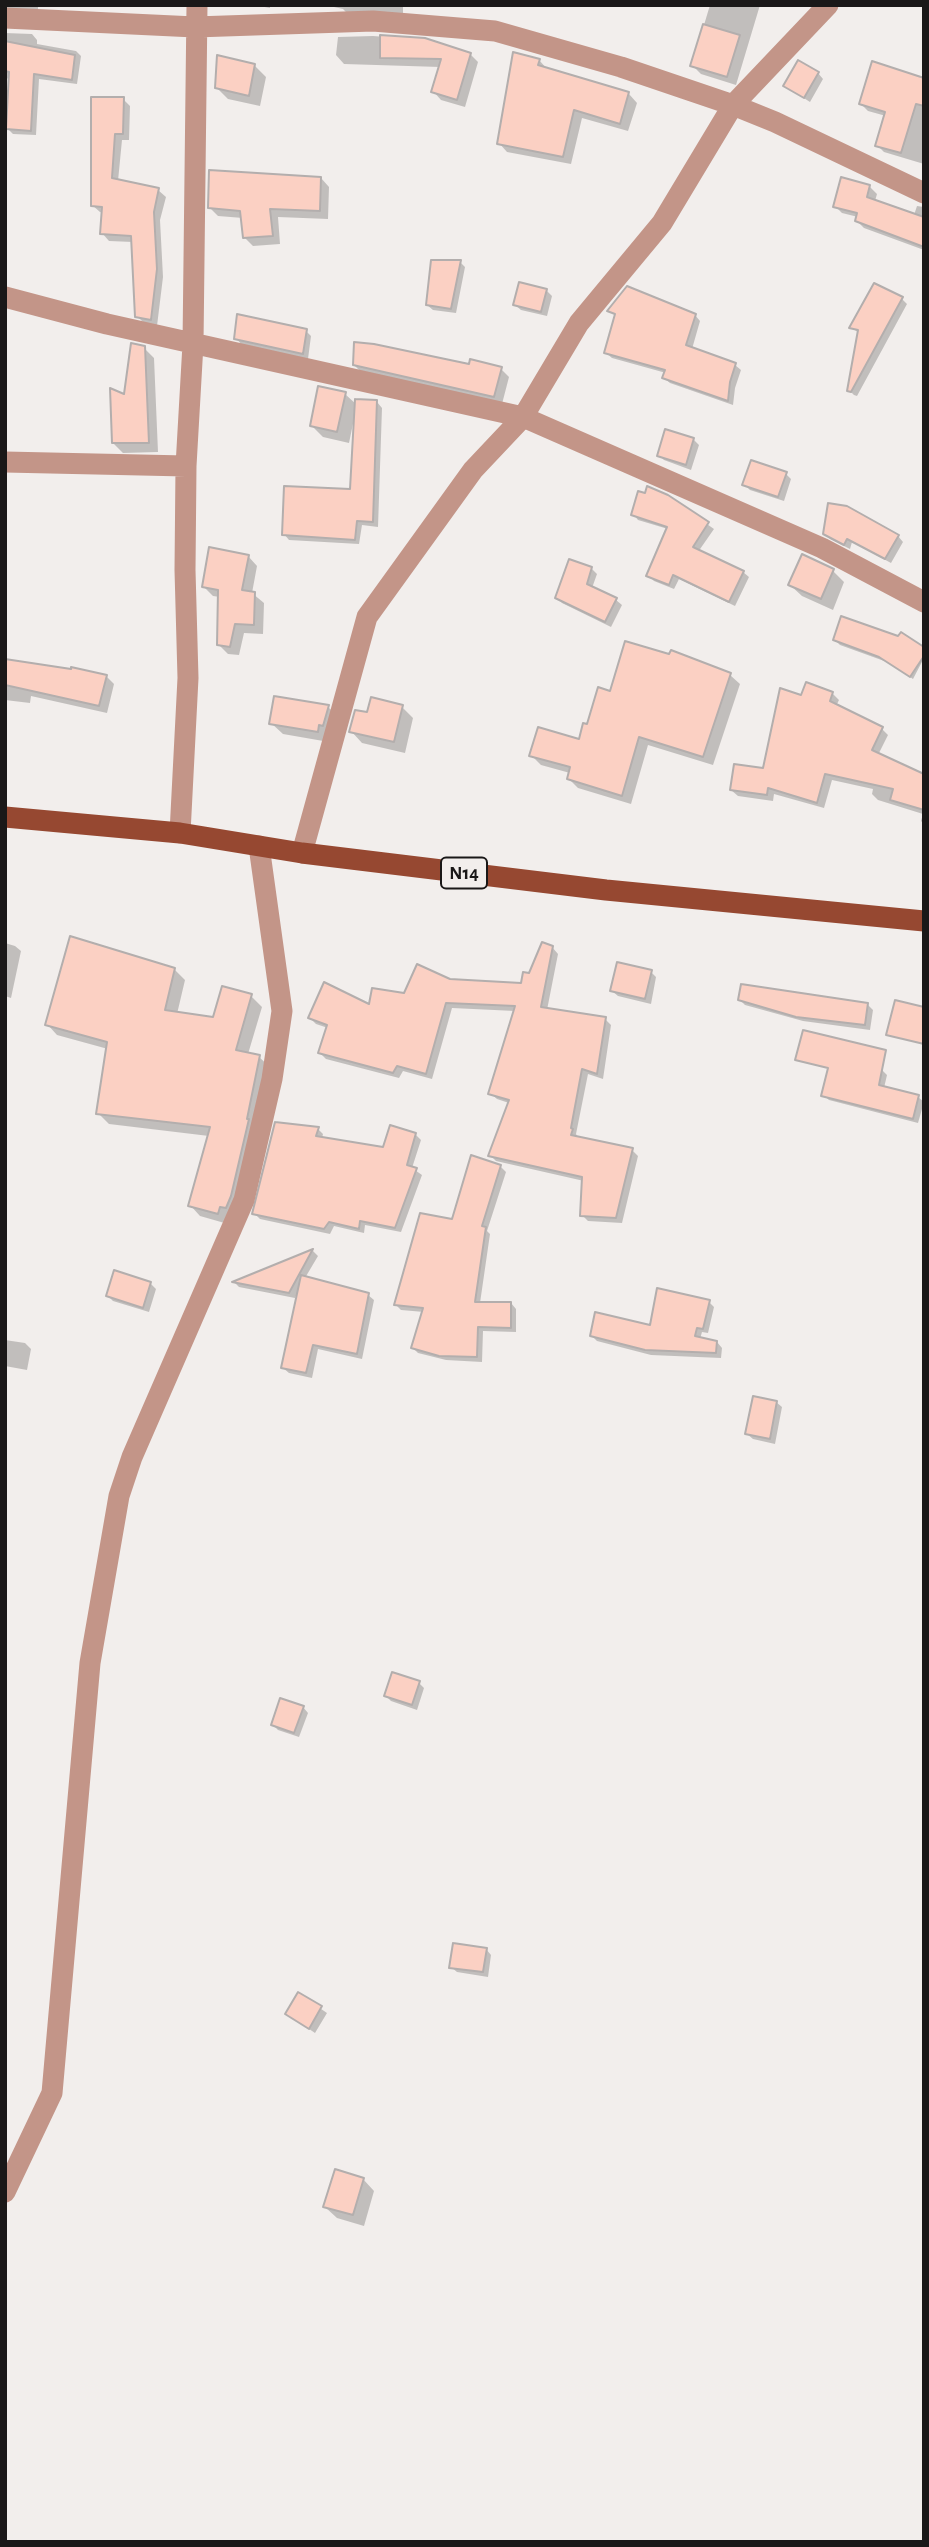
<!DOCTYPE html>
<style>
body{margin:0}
#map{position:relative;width:929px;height:2547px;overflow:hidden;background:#f2eeec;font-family:"Alegreya Sans",sans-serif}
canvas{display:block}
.frame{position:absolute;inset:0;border:7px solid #1a1818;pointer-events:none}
</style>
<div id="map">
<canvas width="929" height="2547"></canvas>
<div class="frame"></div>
</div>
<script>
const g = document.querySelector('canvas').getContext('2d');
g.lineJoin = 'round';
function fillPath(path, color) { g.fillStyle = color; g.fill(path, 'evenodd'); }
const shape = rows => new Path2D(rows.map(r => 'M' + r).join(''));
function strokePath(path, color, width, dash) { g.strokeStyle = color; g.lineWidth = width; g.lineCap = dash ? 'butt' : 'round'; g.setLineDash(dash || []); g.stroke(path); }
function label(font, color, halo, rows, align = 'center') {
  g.font = font + ' "Alegreya Sans",sans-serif'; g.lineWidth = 5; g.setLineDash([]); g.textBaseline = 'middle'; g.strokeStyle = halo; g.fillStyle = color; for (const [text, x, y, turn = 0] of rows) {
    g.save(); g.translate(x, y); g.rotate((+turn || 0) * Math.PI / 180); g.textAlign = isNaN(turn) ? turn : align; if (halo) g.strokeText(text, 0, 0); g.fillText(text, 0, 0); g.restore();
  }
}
fillPath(shape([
 [5,5,38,5,38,11,5,11],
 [254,5,270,5,270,8],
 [325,5,403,5,403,18,352,18,343,9],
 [710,5,760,5,736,85,701,74,692,65],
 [5,33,32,34,37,40,37,44,76,51,81,56,77,84,39,79,36,135,13,134,7,128,10,79,5,78],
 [373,36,425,40,470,54,478,62,465,107,441,100,433,91,440,67,344,64,336,55,338,37],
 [539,60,548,70,629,94,637,103,628,131,582,118,571,164,507,152,499,143],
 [254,65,266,77,260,106,228,99,217,88],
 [818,73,823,79,810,102,785,86],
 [924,79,924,164,884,152,877,145,886,116,868,111,861,104],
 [123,99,130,106,129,140,122,140,118,181,158,190,166,197,160,220,163,277,157,326,144,323,137,316,133,242,109,241,102,233,103,213,100,212,92,205],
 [321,178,329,187,328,219,278,217,280,244,253,246,244,237,243,218,218,216,210,208],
 [842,179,870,187,877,194,875,201,914,215,917,206,924,207,924,250,864,228,857,221,858,217,842,213,835,206],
 [460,262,465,267,456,313,433,310,427,305],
 [546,290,552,296,547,316,521,310,515,305],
 [902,299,907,304,857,396,854,395,849,390,859,333,851,327],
 [609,310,695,315,700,321,692,349,735,365,741,370,735,388,733,405,670,383,664,378,666,373,612,358,606,353,616,316],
 [306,331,311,336,308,359,241,344,236,338],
 [144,348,154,358,158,452,123,453,113,443,126,396],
 [354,365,470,366,501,369,509,377,502,404,362,373],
 [345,394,357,405,377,402,382,408,378,527,362,525,359,544,289,540,284,534,352,491,356,420,354,419,349,443,323,437,312,426],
 [693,439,699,445,691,470,664,460,659,455],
 [786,474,791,479,784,501,750,490,744,484],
 [667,496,714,529,698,552,743,572,749,577,735,606,679,579,674,589,654,581,648,575,668,529,638,520,633,514],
 [824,533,898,536,903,542,891,563,852,542,850,549,830,539],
 [248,556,257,566,252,593,264,603,263,634,244,633,239,655,228,654,219,645,220,597,213,596,204,587],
 [591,568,597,574,592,588,616,600,622,605,611,627,562,603,557,597],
 [833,571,844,582,833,610,802,596,790,585],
 [835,640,924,650,924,658,913,679,887,662,840,645],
 [5,661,106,676,114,684,107,713,31,696,30,703,5,700],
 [730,675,740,684,713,765,648,745,631,804,578,788,569,779,570,773,541,765,531,755,580,741,611,693],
 [832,693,839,700,836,706,882,729,888,735,878,755,924,778,924,824,921,821,923,814,878,800,872,794,873,789,832,780,824,808,774,794,773,801,738,796,731,790,764,770,802,697],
 [328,707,340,718,329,742,283,734,271,723],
 [402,707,413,718,405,753,362,743,351,731,368,714],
 [5,943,15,946,21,951,11,998,5,996],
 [552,947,558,954,547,1010,605,1019,611,1025,603,1079,588,1074,576,1134,578,1138,632,1150,638,1156,622,1223,588,1221,582,1215,584,1181,496,1161,490,1155,509,1103,497,1099,490,1093,515,1011,452,1008,432,1079,403,1071,399,1078,326,1059,320,1053,328,1028,316,1024,310,1018,370,1007,449,980,523,985],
 [174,969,185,980,177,1014,214,1019,251,996,262,1007,248,1054,259,1057,270,1067,228,1224,200,1216,190,1205,209,1136,109,1124,98,1113,108,1049,57,1035,47,1024],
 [651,972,656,977,651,1004,618,996,612,991],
 [739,999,868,1005,873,1010,870,1030,803,1021,745,1005],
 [882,1070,887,1075,884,1088,918,1097,924,1102,918,1123,829,1100,823,1095],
 [318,1129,323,1134,322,1138,384,1149,415,1134,421,1140,412,1168,422,1175,401,1232,365,1225,364,1233,334,1226,330,1234,260,1219,254,1213],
 [500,1166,506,1172,487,1231,490,1234,480,1303,511,1303,516,1309,516,1332,483,1331,482,1362,446,1360,418,1353,413,1348,424,1312,401,1310,396,1305,454,1221],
 [313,1251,318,1256,305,1278,368,1295,374,1300,362,1359,318,1349,312,1378,289,1373,283,1368,298,1291,295,1298,239,1287,235,1283],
 [150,1283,156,1289,149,1312,113,1301,108,1296],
 [709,1302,714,1307,708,1333,702,1332,700,1339,717,1342,722,1348,721,1358,651,1355,597,1341,592,1336,651,1327],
 [5,1340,25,1343,31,1349,27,1370,5,1366],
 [776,1402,782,1407,775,1444,753,1439,747,1434],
 [419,1683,424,1688,417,1710,391,1701,386,1696],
 [303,1707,308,1713,299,1737,278,1730,273,1725],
 [486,1949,491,1955,488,1977,457,1972,451,1967],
 [299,1994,327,2013,315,2033,287,2014],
 [363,2179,374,2191,364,2226,337,2218,325,2207]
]), '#0003');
const building = shape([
 [703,24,740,35,727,77,690,66,703,24],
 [380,35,425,38,471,53,457,100,431,92,441,59,380,58,380,35],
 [5,41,75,55,72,80,34,74,31,131,6,129,9,72,5,71,5,41],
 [513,52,540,59,538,65,629,92,620,124,574,110,563,157,497,144,513,52],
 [217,55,255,64,249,96,215,88,217,55],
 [798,60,819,72,804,98,783,86,798,60],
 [872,61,924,78,924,106,916,104,901,153,875,146,885,112,859,104,872,61],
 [91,97,124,97,123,134,115,134,112,178,159,188,154,212,157,269,151,320,135,317,131,236,100,234,102,207,91,206,91,97],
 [209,170,321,177,320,211,270,209,273,236,243,238,240,211,208,208,209,170],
 [841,177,870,185,867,197,924,217,924,247,855,221,857,213,833,207,841,177],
 [431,260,461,260,451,309,426,305,431,260],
 [519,282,547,289,541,312,513,305,519,282],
 [874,283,903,297,851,392,847,391,858,330,849,328,874,283],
 [627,286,696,314,686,345,736,363,730,382,728,401,662,378,665,370,604,353,615,314,607,311,627,286],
 [237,314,307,329,303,354,234,339,237,314],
 [354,342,374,344,469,364,470,359,502,367,494,397,353,365,354,342],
 [131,343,145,346,149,443,112,443,110,388,124,394,131,343],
 [318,386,346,392,337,432,310,426,318,386],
 [355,399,377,400,373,522,357,521,355,540,282,535,284,486,350,489,355,399],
 [665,429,694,438,686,465,657,456,665,429],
 [751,460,787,472,778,497,742,485,751,460],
 [647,486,668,495,709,522,693,547,744,571,729,602,673,575,669,585,646,576,667,527,631,515,638,491,645,493,647,486],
 [828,503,847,506,899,535,885,559,847,539,844,545,823,534,828,503],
 [209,547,249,555,242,590,255,592,254,625,235,624,230,647,217,645,218,590,202,587,209,547],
 [802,554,834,569,821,599,788,585,802,554],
 [569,559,592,567,587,584,617,598,605,622,555,598,569,559],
 [841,616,898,636,901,632,924,647,924,656,910,677,879,657,833,640,841,616],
 [625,641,669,654,671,650,731,673,703,757,639,737,622,796,567,779,570,767,529,756,538,727,579,739,583,723,587,724,598,687,610,691,625,641],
 [5,659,71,669,71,667,107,675,99,706,5,685,5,659],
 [806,682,833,692,830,701,883,727,872,750,924,774,924,810,890,800,893,789,825,774,817,803,768,788,767,795,730,790,734,764,763,768,780,688,801,695,806,682],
 [274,696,329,705,323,726,319,725,318,732,269,724,274,696],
 [371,697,403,705,394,742,349,732,355,710,367,712,371,697],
 [70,936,175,968,165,1010,213,1017,222,986,252,994,236,1050,260,1055,247,1119,249,1119,231,1196,226,1208,220,1207,218,1214,188,1206,210,1127,96,1114,107,1042,45,1025,70,936],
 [542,942,553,946,541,1007,606,1017,597,1074,582,1069,571,1128,573,1129,571,1135,633,1148,616,1218,580,1216,582,1177,488,1156,509,1100,488,1094,515,1006,446,1003,426,1074,397,1066,393,1073,318,1053,327,1025,308,1018,324,982,369,1004,372,988,404,993,417,964,450,979,521,983,523,972,529,973,542,942],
 [617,962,652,970,645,999,610,991,617,962],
 [741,984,868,1003,865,1025,796,1017,738,1000,741,984],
 [895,1000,924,1007,924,1044,886,1035,895,1000],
 [803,1030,886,1050,879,1085,919,1095,913,1119,821,1096,828,1068,795,1060,803,1030],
 [275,1122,319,1127,316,1136,383,1147,390,1125,416,1133,407,1165,417,1168,395,1228,360,1221,359,1229,329,1222,324,1229,252,1214,275,1122],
 [471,1155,501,1165,482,1226,486,1227,475,1302,511,1302,511,1328,478,1327,477,1357,439,1356,411,1348,423,1308,394,1305,420,1213,452,1219,471,1155],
 [313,1249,289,1293,232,1282,313,1249],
 [114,1270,151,1282,143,1308,106,1296,114,1270],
 [301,1275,369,1293,357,1354,313,1345,306,1373,281,1368,301,1275],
 [657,1288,710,1300,703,1329,697,1328,695,1336,717,1341,716,1353,645,1350,590,1336,595,1312,650,1325,657,1288],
 [753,1396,777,1401,770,1439,745,1434,753,1396],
 [392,1672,420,1681,412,1705,384,1696,392,1672],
 [280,1698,304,1706,294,1733,271,1725,280,1698],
 [453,1943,487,1948,483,1972,449,1968,453,1943],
 [298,1992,322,2006,309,2029,285,2014,298,1992],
 [335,2169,364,2178,353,2215,323,2207,335,2169]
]);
fillPath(building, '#fbd0c3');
strokePath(building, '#b3aead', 2);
strokePath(shape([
 [5,18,195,27,373,21,495,31,621,67,733,105,775,122,924,193],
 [5,297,107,324,523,417,822,548,924,602],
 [5,462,186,466],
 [180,833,188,678,185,570,186,466,193,344,197,5],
 [302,853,367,617,473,470,523,417,579,323,662,223,733,105,828,5],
 [5,2192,52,2093,90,1663,119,1496,132,1457,244,1200,272,1079,282,1011,259,846]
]), '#c39588', 21);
strokePath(shape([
 [5,817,180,833,302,853,606,890,924,921]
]), '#964831', 21);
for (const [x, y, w] of [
 [464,873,46]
]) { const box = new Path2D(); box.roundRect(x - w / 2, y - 15.5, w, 31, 5); g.fillStyle = '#f2eeec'; g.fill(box); strokePath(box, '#1a1818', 2); }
label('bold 19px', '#1a1818', null, [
 ["N14",464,873]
]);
</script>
